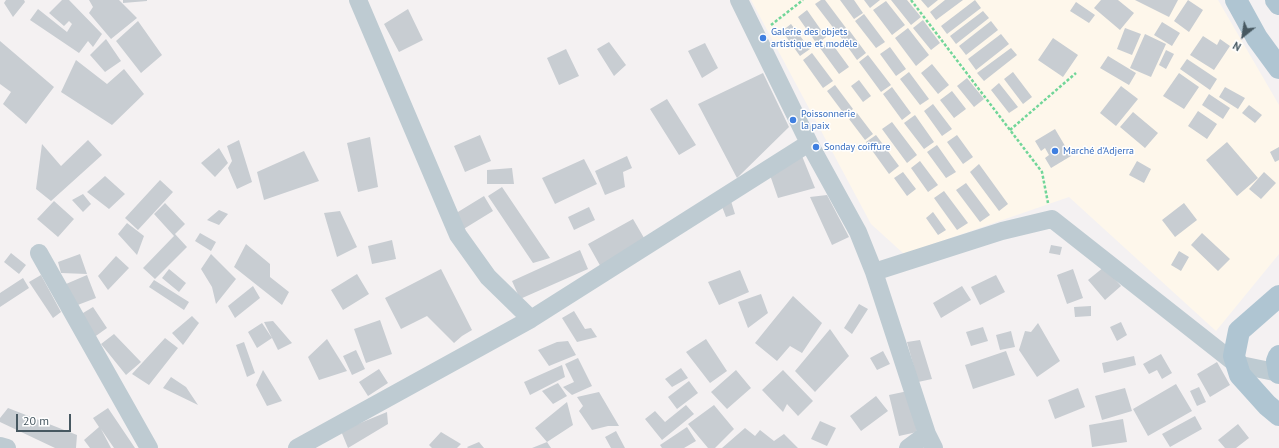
<!DOCTYPE html>
<meta charset="utf-8">
<style>
body{margin:0}
#map{position:relative;width:1279px;height:448px;overflow:hidden;background:#f4f1f2;font-family:"PT Sans",sans-serif}
canvas{display:block}
.north{position:absolute;left:1223px;top:16px;width:40px;height:40px;-webkit-text-stroke:3px #fff;paint-order:stroke;rotate:210deg;font-size:11px;font-weight:700;line-height:16px;text-align:center;color:#475861}
.north::after{content:'';display:block;margin:auto;width:14px;height:18px;background:#475861;clip-path:polygon(50% 0,100% 100%,50% 72%,0 100%)}
.scale{position:absolute;left:16px;top:414px;width:55px;height:18px;box-sizing:border-box;border:2px solid #475861;border-top:0;padding-left:5px;font-size:12px;line-height:14px;white-space:nowrap;color:#475861;-webkit-text-stroke:3px #fff;paint-order:stroke}
</style>
<div id="map">
<canvas width="1279" height="448"></canvas>
<div class="north">N</div>
<div class="scale">20 m</div>
</div>
<script>
const g = document.querySelector('canvas').getContext('2d');
g.lineJoin = 'round';
function fillPath(path, color) { g.fillStyle = color; g.fill(path, 'evenodd'); }
const shape = rows => new Path2D(rows.map(r => 'M' + r).join(''));
function strokePath(path, color, width, dash) { g.strokeStyle = color; g.lineWidth = width; g.lineCap = dash ? 'butt' : 'round'; g.setLineDash(dash || []); g.stroke(path); }
function label(font, color, halo, rows, align = 'center') {
  g.font = font + ' "PT Sans",sans-serif'; g.lineWidth = 3; g.setLineDash([]); g.textBaseline = 'middle'; g.strokeStyle = halo; g.fillStyle = color; for (const [text, x, y, turn = 0] of rows) {
    g.save(); g.translate(x, y); g.rotate((+turn || 0) * Math.PI / 180); g.textAlign = isNaN(turn) ? turn : align; if (halo) g.strokeText(text, 0, 0); g.fillText(text, 0, 0); g.restore();
  }
}
fillPath(shape([
 [751,0,1218,0,1279,105,1279,254,1216,331,1069,197,904,254,871,224]
]), '#fef7eb');
fillPath(shape([
 [6,0,24,0,25,2,13,17,4,3],
 [62,0,69,0,102,34,93,47,88,41,79,53,30,20,38,9,67,32,72,24,69,21,64,26,49,13],
 [89,0,119,0,137,18,111,39,89,13,93,7],
 [123,0,147,0,147,1,123,3],
 [821,0,825,0,846,28,838,34,815,4],
 [840,0,854,0,863,13,854,19],
 [864,0,880,0,870,8],
 [891,0,907,0,921,17,911,25],
 [921,0,938,0,928,8],
 [945,0,963,0,936,20,930,12],
 [975,0,981,8,947,34,941,26],
 [1101,0,1118,0,1134,13,1120,30,1094,8],
 [1135,0,1178,0,1169,17],
 [1188,0,1203,10,1189,32,1174,21],
 [886,1,905,25,892,35,873,10],
 [1076,2,1095,15,1089,23,1070,11],
 [408,9,423,40,399,52,384,24],
 [807,10,826,37,817,44,798,17],
 [983,11,989,18,956,44,950,36],
 [864,14,885,42,876,48,855,21],
 [923,20,940,43,931,50,913,28],
 [138,21,162,55,141,73,116,41],
 [991,21,998,30,966,55,959,46],
 [1162,22,1180,33,1172,46,1154,35],
 [791,24,810,49,800,56,782,31],
 [908,28,929,55,916,66,895,38],
 [1125,28,1141,34,1132,55,1117,49],
 [849,30,866,53,857,60,840,36],
 [1001,34,1009,44,976,70,968,59],
 [1145,34,1166,44,1151,77,1130,68],
 [1203,36,1217,45,1220,39,1230,46,1214,70,1190,55],
 [1053,38,1078,55,1063,77,1038,60],
 [106,39,121,61,105,72,90,55],
 [0,41,54,87,26,124,3,104,11,92,0,84],
 [830,41,849,67,839,74,820,48],
 [609,42,626,65,614,76,597,49],
 [705,43,718,68,702,78,688,51],
 [890,47,906,69,896,76,880,54],
 [1011,48,1017,55,984,81,977,73],
 [566,49,579,76,559,85,547,58],
 [1166,50,1174,54,1166,69,1159,65],
 [812,53,833,81,823,88,803,60],
 [868,55,891,85,881,92,859,62],
 [1108,56,1136,73,1129,85,1100,68],
 [1187,59,1217,79,1210,90,1180,69],
 [76,60,107,84,124,69,144,94,112,125,61,92],
 [932,64,949,85,938,94,921,73],
 [909,72,929,99,920,105,900,79],
 [1013,72,1032,97,1023,104,1004,79],
 [763,73,789,127,737,178,698,104],
 [1179,73,1199,87,1184,109,1163,96],
 [967,78,984,99,974,107,957,86],
 [859,80,871,96,863,102,851,86],
 [999,83,1018,107,1009,113,991,90],
 [835,85,853,109,845,115,827,91],
 [1121,86,1138,99,1116,126,1100,113],
 [892,87,911,113,902,120,883,94],
 [1225,87,1245,98,1238,109,1219,97],
 [952,91,966,109,954,118,940,100],
 [1209,94,1230,108,1223,119,1202,105],
 [667,99,696,145,679,155,650,109],
 [933,104,952,129,942,136,924,111],
 [1249,105,1262,115,1255,123,1242,113],
 [1198,111,1217,124,1207,139,1188,126],
 [1133,112,1158,133,1145,148,1120,127],
 [857,113,873,134,865,140,849,119],
 [915,115,934,142,924,149,904,123],
 [892,122,917,155,907,163,882,129],
 [1055,129,1071,156,1051,168,1045,158,1049,155,1045,148,1041,151,1035,141],
 [480,135,491,161,465,172,454,146],
 [876,135,899,166,889,174,866,142],
 [957,135,973,157,963,164,947,142],
 [370,137,378,187,358,192,347,143],
 [88,140,102,155,51,201,36,189,42,144,61,166],
 [239,140,252,182,237,189,228,168,232,161,227,146],
 [1227,142,1258,178,1237,196,1206,160],
 [937,145,956,172,946,178,927,152],
 [1279,147,1279,160,1275,162,1270,152],
 [219,148,228,163,215,177,201,163],
 [304,151,319,181,264,200,257,172],
 [627,156,632,168,623,172,625,187,605,195,595,171],
 [802,156,815,188,778,198,770,175],
 [584,159,597,184,555,204,542,178],
 [920,161,938,185,928,192,911,168],
 [1137,161,1151,169,1144,183,1129,175],
 [979,164,1008,204,999,211,970,172],
 [512,168,514,184,487,184,487,170],
 [903,172,916,189,907,196,894,178],
 [1264,172,1276,183,1261,199,1249,189],
 [105,176,125,194,109,209,87,192],
 [160,180,173,192,138,230,125,218],
 [966,183,990,215,980,222,956,190],
 [502,187,550,258,533,263,488,196],
 [944,191,968,223,957,230,934,198],
 [83,194,91,204,83,212,72,200],
 [827,195,849,237,832,245,810,197],
 [484,196,493,211,462,230,453,215],
 [54,201,74,219,58,237,37,219],
 [731,201,735,214,726,217,721,204],
 [165,203,185,224,175,234,187,247,155,279,143,268,174,236,154,214],
 [1184,203,1197,220,1175,237,1162,220],
 [589,207,595,220,574,230,568,217],
 [219,210,228,214,219,225,207,220],
 [340,211,357,247,337,257,324,213],
 [933,212,946,230,938,235,926,218],
 [633,219,647,243,602,269,588,244],
 [127,223,144,236,137,255,118,234],
 [200,233,216,242,211,251,195,241],
 [1202,233,1230,259,1218,271,1191,245],
 [392,240,396,259,372,264,368,246],
 [246,244,270,264,270,277,289,292,282,305,234,267],
 [1051,245,1062,247,1060,255,1049,253],
 [580,250,588,269,520,299,512,281],
 [1179,251,1189,257,1181,271,1171,265],
 [11,253,26,265,19,274,4,262],
 [80,254,87,274,61,273,58,262],
 [211,254,236,279,216,304,212,287,201,269],
 [116,256,129,268,108,290,98,276],
 [1104,267,1121,286,1105,300,1088,280],
 [169,269,186,283,179,292,162,278],
 [441,269,472,330,462,336,454,343,427,316,401,329,385,298],
 [1073,269,1083,298,1067,304,1057,275],
 [740,270,749,292,719,305,708,282],
 [357,274,369,294,343,310,331,290],
 [41,275,61,312,53,318,29,282],
 [87,275,96,298,75,306,66,284],
 [996,275,1005,292,980,305,971,287],
 [23,278,29,288,0,307,0,293],
 [154,280,189,302,184,310,149,287],
 [253,286,260,298,235,318,228,306],
 [962,286,971,300,941,318,933,303],
 [761,294,768,313,748,328,738,302],
 [793,296,822,323,802,353,790,346,777,361,755,343],
 [859,304,868,309,852,334,844,328],
 [1091,306,1091,316,1075,317,1074,307],
 [93,307,107,328,93,338,78,316],
 [574,311,585,329,591,328,597,337,577,342,562,318],
 [192,316,199,323,183,345,172,333],
 [380,320,392,354,366,363,354,329],
 [273,321,292,343,278,350,264,322],
 [1121,322,1127,335,1117,341,1110,327],
 [262,323,272,338,257,348,248,332],
 [1038,323,1060,361,1037,377,1019,350,1025,331,1031,332],
 [983,327,988,341,971,346,966,332],
 [830,329,849,356,815,392,795,371],
 [1011,331,1015,347,1000,350,996,335],
 [114,334,141,362,126,375,101,344],
 [165,338,178,348,149,385,132,374],
 [327,339,347,371,319,380,308,357],
 [706,339,727,371,710,383,686,352],
 [920,340,932,379,918,382,907,342],
 [568,341,576,355,549,366,538,350,557,342],
 [244,342,255,373,247,377,236,345],
 [356,350,365,369,352,375,343,356],
 [883,351,890,364,877,370,870,358],
 [1006,351,1015,375,973,389,965,365],
 [1161,354,1172,373,1162,379,1157,370,1149,374,1143,364],
 [1134,356,1136,365,1104,373,1102,363],
 [578,358,592,386,572,395,563,387,574,382,565,364],
 [1217,362,1230,385,1210,397,1197,374],
 [562,365,565,377,530,395,524,382],
 [681,368,688,378,672,387,665,379],
 [379,369,388,383,368,396,359,382],
 [263,370,282,401,267,406,256,385],
 [736,370,751,388,727,409,711,392],
 [783,370,813,401,798,416,787,404,783,412,762,390],
 [171,377,186,387,198,405,163,388],
 [689,381,698,393,677,409,668,397],
 [558,383,567,396,553,404,542,391],
 [1176,384,1192,411,1148,436,1133,409],
 [1199,387,1206,402,1197,406,1190,391],
 [1078,388,1085,407,1055,419,1048,400],
 [1125,388,1132,411,1102,420,1095,396],
 [908,391,917,432,899,436,889,395],
 [599,392,619,426,608,426,592,430,579,411,583,406,577,397],
 [876,396,888,411,861,431,850,416],
 [567,402,573,425,547,442,535,428],
 [686,405,694,414,662,440,645,419,655,411,665,422],
 [714,405,734,429,715,448,708,448,688,424],
 [8,408,77,435,76,448,55,448,0,422,0,418],
 [108,408,135,448,114,448,101,429,111,448,90,448,84,440,99,427,93,418],
 [387,412,388,424,348,448,341,431],
 [1195,416,1202,429,1170,447,1162,434],
 [1123,419,1127,442,1092,447,1089,425],
 [820,421,836,428,827,446,811,439],
 [1238,424,1249,438,1236,448,1225,448,1218,440],
 [687,427,696,441,684,448,662,448,660,445],
 [745,428,755,436,760,430,774,441,784,434,798,448,722,448],
 [616,431,625,448,611,448,605,437],
 [441,432,461,444,457,448,432,448,429,445],
 [479,442,484,448,468,448,467,447],
 [547,442,551,448,532,448]
]), '#c8cdd2');
strokePath(shape([
 [911,0,1042,172,1048,203],
 [771,25,803,0],
 [1010,130,1076,73]
]), '#71d699', 2.5, [3, 2]);
strokePath(shape([
 [358,0,458,235,488,277,531,319],
 [739,0,809,143,858,232,874,272,927,434,934,448],
 [39,253,149,448],
 [874,272,1002,231,1052,219,1236,364,1279,373],
 [0,446,7,448],
 [297,448,531,319,809,143],
 [908,448,927,434]
]), '#becbd2', 18);
strokePath(shape([
 [1236,0,1257,38,1279,68],
 [1276,0,1279,4],
 [1279,296,1239,331,1234,356,1240,375,1267,405,1279,415],
 [1279,356,1277,361,1279,373]
]), '#afc5d2', 22);
for (const [x, y, r, color] of [
 [763,38,4,"#3f7fe0"],
 [793,120,4,"#3f7fe0"],
 [816,147,4,"#3f7fe0"],
 [1055,151,4,"#3f7fe0"]
]) { const dot = new Path2D(); dot.arc(x, y, r, 0, 2 * Math.PI); g.fillStyle = color; g.fill(dot); strokePath(dot, '#fff', 1.5); }
label('10px', '#366cbe', '#fff', [
 ["Galerie des objets",771,32],
 ["artistique et modèle",771,44],
 ["Poissonnerie",801,114],
 ["la paix",801,126],
 ["Sonday coiffure",824,147],
 ["Marché d'Adjerra",1063,151]
], 'left');
</script>
